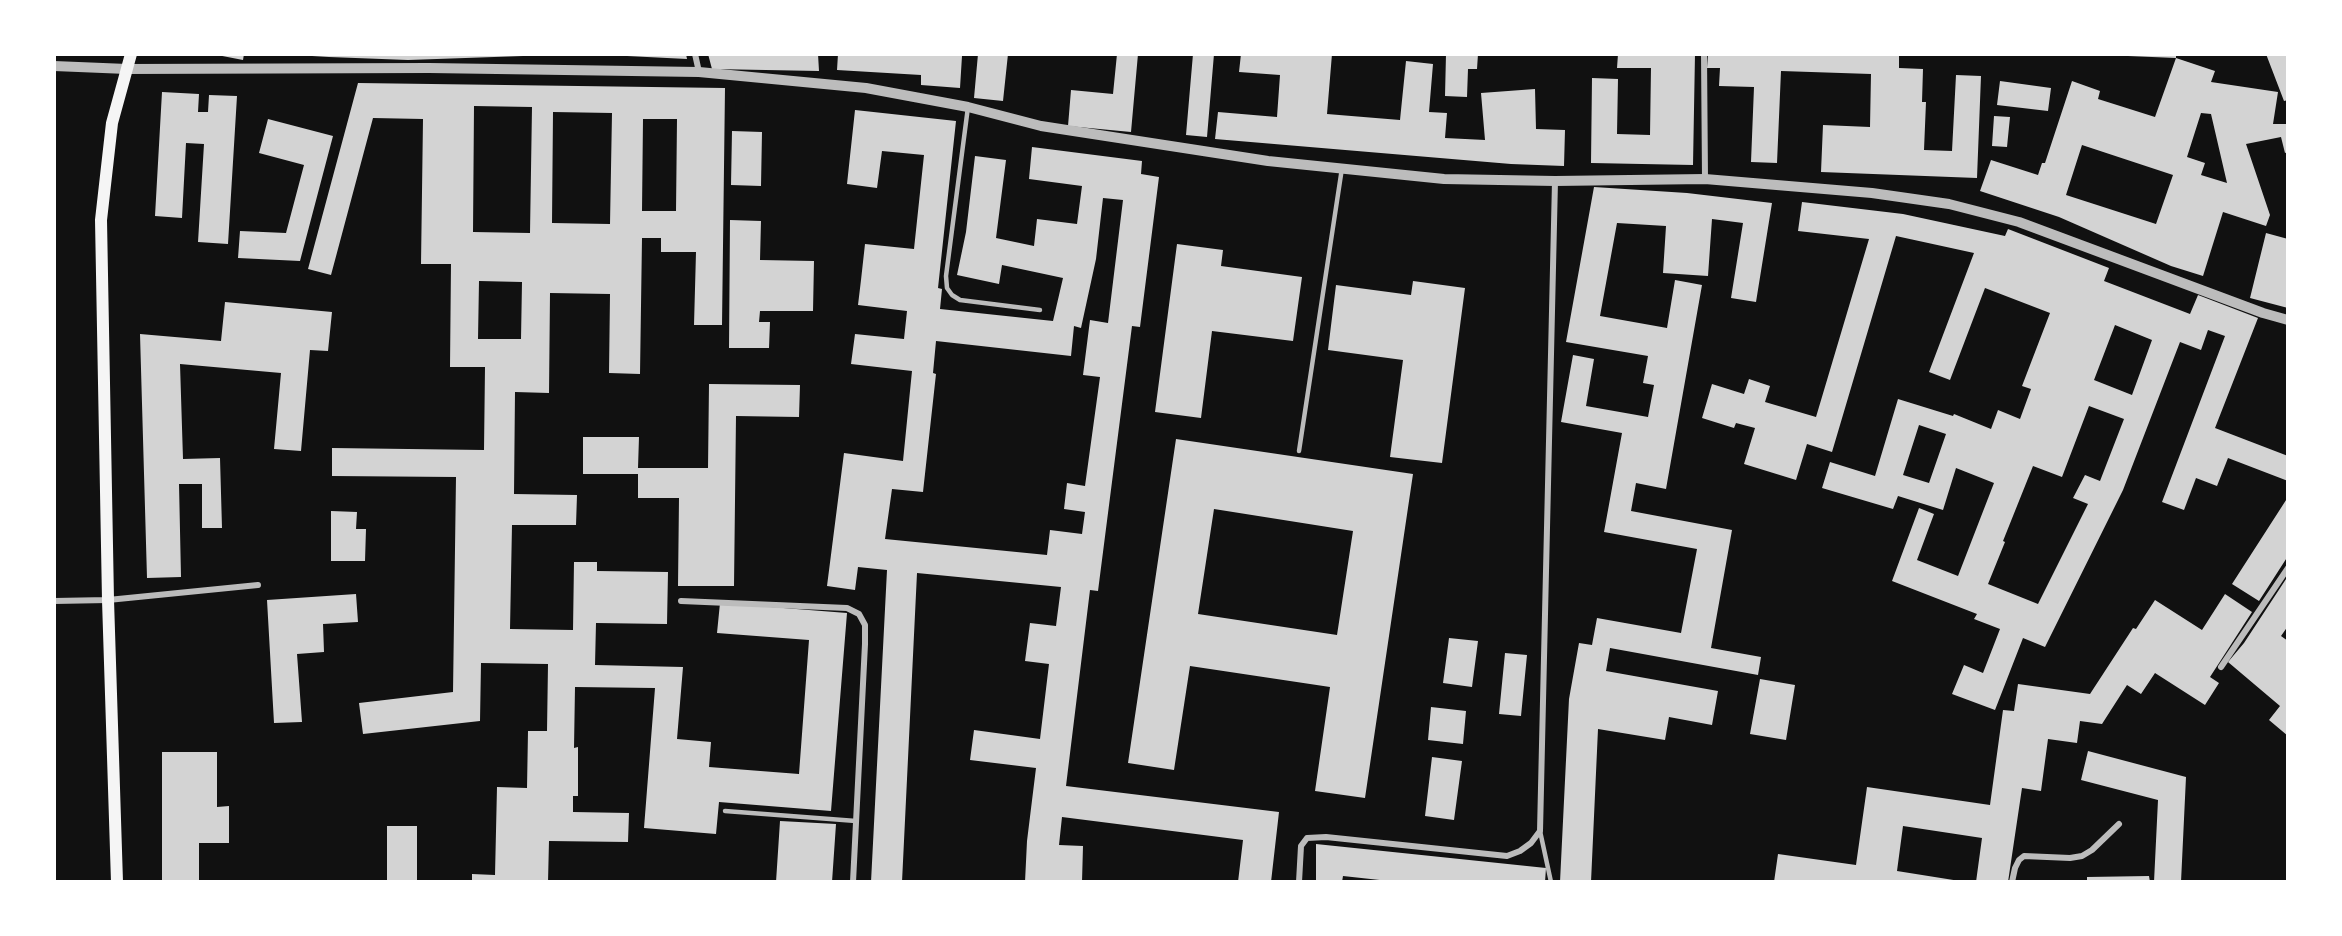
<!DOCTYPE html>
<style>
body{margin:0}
#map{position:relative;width:2342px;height:936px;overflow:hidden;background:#111;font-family:"Nunito Sans",sans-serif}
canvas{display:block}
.frame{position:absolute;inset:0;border:56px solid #fff;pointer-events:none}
</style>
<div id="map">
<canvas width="2342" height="936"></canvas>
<div class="frame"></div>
</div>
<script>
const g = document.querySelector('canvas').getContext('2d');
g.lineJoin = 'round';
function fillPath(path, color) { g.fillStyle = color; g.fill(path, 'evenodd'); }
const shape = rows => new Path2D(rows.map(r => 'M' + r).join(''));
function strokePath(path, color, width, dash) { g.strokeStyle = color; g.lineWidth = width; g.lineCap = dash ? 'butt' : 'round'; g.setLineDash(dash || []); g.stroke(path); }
fillPath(shape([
 [212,54,244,54,243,60],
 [312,54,523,54,523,56,408,60,329,57,312,56],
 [627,54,686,54,687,59,627,56],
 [708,54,818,54,819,71,712,69],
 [838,54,962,56,960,88,921,85,921,75,837,70],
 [978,54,1008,54,1003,101,974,98],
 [1117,54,1138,54,1131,132,1068,126,1071,90,1113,94],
 [1193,54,1214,54,1207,137,1186,135],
 [1241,54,1332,54,1327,114,1400,120,1406,61,1433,64,1429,112,1447,113,1445,138,1485,140,1481,93,1535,89,1536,129,1565,130,1564,166,1511,164,1215,139,1218,112,1277,117,1280,75,1239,72],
 [1446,54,1478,54,1477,69,1468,69,1467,97,1445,96],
 [1618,54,1695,54,1693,165,1591,163,1592,78,1618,79,1617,134,1650,135,1651,68,1617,68],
 [1708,54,1899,54,1899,68,1923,69,1922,102,1926,102,1924,150,1952,151,1956,75,1981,76,1977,178,1821,172,1823,125,1870,127,1871,74,1781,71,1777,163,1751,162,1754,87,1719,86,1720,68,1707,68],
 [2128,54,2176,54,2176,58,2128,56],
 [2266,54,2288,54,2288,100,2284,101],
 [2176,58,2215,71,2211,82,2278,92,2273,124,2288,124,2288,152,2285,153,2281,137,2246,144,2270,215,2266,226,2223,212,2203,276,2171,266,2059,217,1980,191,1991,160,2038,175,2042,163,2045,163,2072,81,2100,91,2098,99,2155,117],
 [2201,113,2211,114,2227,183,2201,175,2205,163,2187,157],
 [2082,145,2173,175,2156,224,2066,195],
 [2000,81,2051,88,2048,111,1997,105],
 [358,83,725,88,722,325,694,325,696,252,661,252,661,238,642,238,640,374,609,373,610,294,550,293,549,393,515,392,514,494,577,495,576,525,512,525,510,629,573,630,574,562,597,562,597,571,668,572,667,624,596,623,595,665,683,667,677,739,711,742,709,767,799,774,809,640,717,633,720,603,847,613,831,811,719,802,716,834,644,828,655,688,575,687,574,748,578,747,578,796,573,796,573,812,629,813,628,842,549,841,548,882,472,882,472,874,495,875,497,787,527,788,528,731,547,731,548,664,481,663,480,721,363,734,359,703,453,692,456,477,332,476,332,448,484,450,485,367,450,367,451,264,421,264,423,119,373,118,331,275,308,269],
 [474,106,532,107,530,233,473,232],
 [553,112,612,113,610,224,552,223],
 [643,119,677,119,676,211,642,211],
 [479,281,522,282,521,339,478,339],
 [162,92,199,94,198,112,208,112,209,95,237,96,228,244,198,242,204,144,186,143,182,218,155,216],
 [855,110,956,121,938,288,942,289,940,309,1053,321,1063,278,1002,265,999,284,957,275,966,232,975,156,1006,160,996,238,1034,246,1037,219,1077,224,1082,186,1029,179,1032,147,1142,161,1141,174,1159,177,1140,327,1132,326,1098,591,1090,590,1066,786,1279,812,1271,882,1238,882,1243,840,1062,817,1059,845,1083,846,1082,882,1025,882,1027,841,1036,768,970,760,974,730,1040,739,1049,664,1025,661,1030,623,1056,626,1061,587,917,573,902,882,871,882,887,570,858,567,855,590,827,586,844,453,903,461,912,371,851,364,855,334,904,339,907,311,858,305,861,280,865,244,914,249,924,155,882,151,877,188,847,184],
 [1103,198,1123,200,1108,323,1090,320,1083,375,1100,377,1085,486,1067,483,1064,509,1085,512,1082,534,1050,530,1047,555,885,539,892,489,923,492,936,374,933,373,936,341,1071,356,1074,326,1081,328,1096,259],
 [1994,116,2010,117,2007,147,1992,146],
 [268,119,333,136,300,261,238,258,240,231,286,233,304,165,259,153],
 [732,131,762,132,761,186,731,185],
 [1594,187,1687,193,1772,203,1756,302,1731,298,1743,223,1712,219,1708,276,1663,273,1666,226,1617,223,1600,316,1667,328,1675,280,1702,285,1666,489,1636,483,1631,511,1732,530,1711,648,1761,657,1758,675,1610,648,1606,671,1718,691,1712,725,1669,717,1665,740,1598,729,1591,882,1560,882,1569,699,1579,643,1592,645,1597,618,1681,633,1697,549,1604,532,1622,433,1561,422,1573,355,1594,359,1586,406,1648,417,1654,385,1643,383,1648,356,1566,342],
 [1802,202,1903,214,2005,236,2008,229,2109,268,2104,281,2190,314,2198,295,2258,318,2215,428,2288,456,2288,481,2228,458,2217,486,2196,478,2184,510,2162,502,2225,336,2208,330,2201,350,2180,342,2123,490,2045,647,2023,638,1995,710,1952,694,1964,665,1983,673,2000,629,1974,619,1977,614,1892,581,1919,508,1934,514,1917,560,1958,576,1994,483,1956,468,1943,510,1898,496,1893,509,1822,488,1830,462,1875,476,1898,399,1953,416,1954,414,1991,429,1998,410,2020,419,2031,389,2022,386,2050,313,1985,288,1950,380,1929,372,1974,253,1896,236,1832,452,1807,444,1796,480,1744,464,1755,428,1736,423,1734,428,1702,418,1712,384,1744,394,1749,379,1770,386,1765,402,1816,417,1869,239,1798,231],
 [2115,325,2152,340,2132,395,2094,380],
 [2089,406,2124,419,2100,481,2085,475,2073,498,2088,504,2038,604,1988,584,2005,542,2003,541,2033,466,2062,477],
 [1919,425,1946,434,1929,483,1903,475],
 [730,220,761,221,760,260,814,261,813,311,760,311,759,322,770,322,769,348,729,348],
 [2266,233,2288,239,2288,308,2250,298],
 [1177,244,1223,250,1221,266,1302,277,1293,341,1212,331,1201,418,1155,412],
 [1413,281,1465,288,1442,463,1390,457,1403,360,1328,350,1336,285,1411,295],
 [225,302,332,312,328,351,310,350,301,451,274,449,281,373,180,364,183,459,220,458,222,528,202,528,202,484,179,484,181,577,147,578,140,334,221,341],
 [709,384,800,385,799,417,736,416,734,586,678,586,679,498,638,498,638,474,583,474,583,437,639,437,638,468,708,468],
 [1176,439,1413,474,1365,798,1315,791,1330,687,1190,666,1174,770,1128,763],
 [1214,509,1353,531,1337,635,1198,614],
 [2288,497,2288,556,2259,601,2232,584],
 [331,511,357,512,356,529,366,529,365,561,331,561],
 [2288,576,2288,626,2281,636,2288,641,2288,736,2269,720,2280,706,2228,662,2244,643],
 [356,594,358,622,323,624,324,652,297,654,302,722,274,723,267,600],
 [2225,594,2252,612,2210,677,2219,683,2205,705,2155,673,2141,694,2127,685,2102,724,2080,721,2077,743,2048,739,2041,791,2022,788,2008,882,1976,882,1982,838,1903,826,1897,871,1966,882,1774,882,1778,854,1856,865,1867,787,1990,805,2003,710,2014,711,2018,684,2090,694,2133,628,2136,629,2155,600,2202,630],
 [1449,638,1478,641,1472,687,1443,683],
 [1505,653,1527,655,1521,716,1499,714],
 [1760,679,1795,685,1786,740,1750,734],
 [1431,707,1466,711,1463,744,1428,740],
 [2088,751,2186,777,2181,882,2154,882,2158,800,2081,780],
 [162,752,217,752,217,807,229,806,229,843,199,843,199,882,162,882],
 [1432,757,1462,761,1454,820,1425,816],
 [780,821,836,824,832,882,776,882],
 [387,826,417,826,417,882,387,882],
 [1316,844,1546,868,1545,882,1398,882,1343,876,1342,882,1316,882],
 [2149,876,2150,882,2087,882,2087,877]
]), '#d3d3d3');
strokePath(shape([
 [968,107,946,276,947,288,952,295,960,300,1040,310],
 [1299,451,1342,168],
 [725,811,856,821],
 [1540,831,1551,882]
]), '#bcbcbc', 4.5);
strokePath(shape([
 [695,54,699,72],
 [1704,54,1705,179],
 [54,601,108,600,258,585],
 [681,601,847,608,859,614,865,625,865,644,853,882],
 [2221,667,2288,568],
 [1299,882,1301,846,1307,838,1326,837,1507,856,1520,851,1531,843,1540,831,1555,181],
 [2012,882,2015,868,2019,860,2024,856,2070,858,2082,856,2092,850,2119,824]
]), '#bcbcbc', 6);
strokePath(shape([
 [54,66,127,69,429,68,699,72,866,88,968,107,1041,126,1268,161,1444,179,1555,181,1705,179,1872,193,1949,204,2019,222,2263,313,2288,320]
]), '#bcbcbc', 10);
strokePath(shape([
 [117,882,108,600,101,220,112,123,131,54]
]), '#f5f5f5', 12);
</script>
